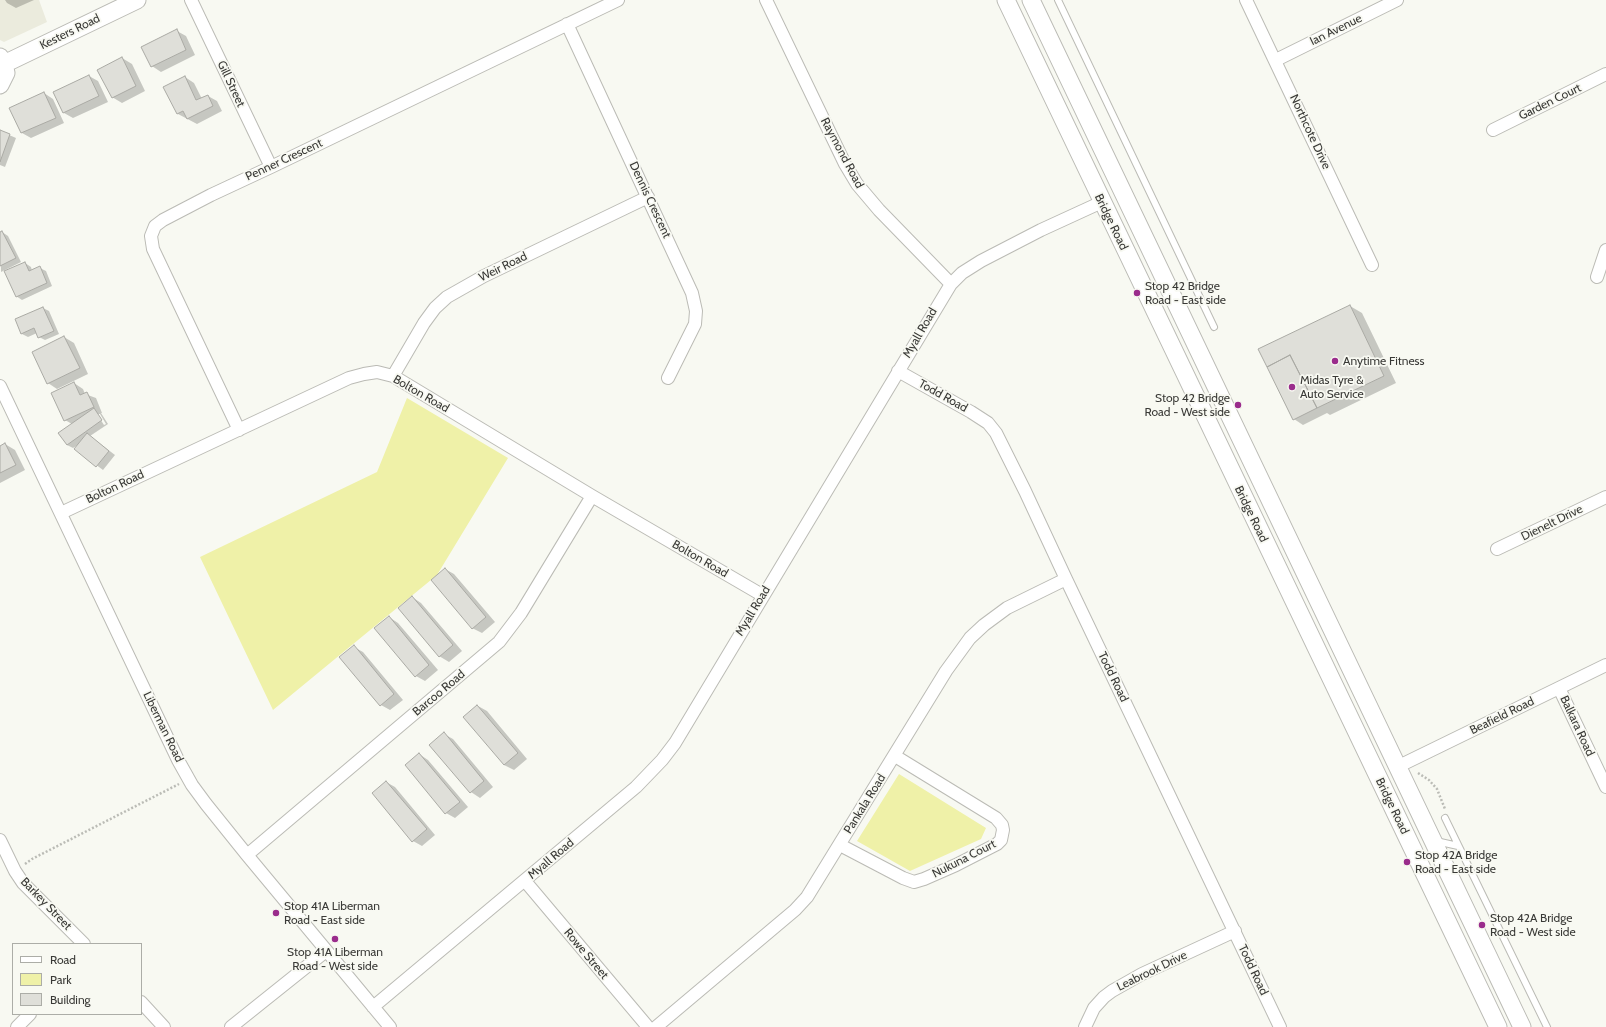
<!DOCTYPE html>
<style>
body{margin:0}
#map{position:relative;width:1606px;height:1027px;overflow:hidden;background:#f8f9f2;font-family:Cabin,sans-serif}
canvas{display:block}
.legend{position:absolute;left:12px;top:943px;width:130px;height:72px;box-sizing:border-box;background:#f8f9f2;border:1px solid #acada7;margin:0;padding:5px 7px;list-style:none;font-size:12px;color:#3a3a37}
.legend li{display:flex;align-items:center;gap:8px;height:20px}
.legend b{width:20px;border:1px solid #acada7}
</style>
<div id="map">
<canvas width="1606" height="1027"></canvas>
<ul class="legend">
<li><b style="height:5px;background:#fff"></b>Road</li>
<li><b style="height:11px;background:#eff1a8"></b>Park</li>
<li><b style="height:11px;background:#dfdfd9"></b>Building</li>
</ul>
</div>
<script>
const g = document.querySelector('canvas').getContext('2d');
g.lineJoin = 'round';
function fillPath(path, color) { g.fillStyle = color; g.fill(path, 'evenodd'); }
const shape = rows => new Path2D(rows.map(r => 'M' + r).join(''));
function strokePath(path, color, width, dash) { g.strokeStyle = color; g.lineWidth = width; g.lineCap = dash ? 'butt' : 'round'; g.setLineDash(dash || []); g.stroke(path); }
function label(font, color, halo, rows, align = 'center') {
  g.font = font + ' Cabin,sans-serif'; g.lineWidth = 3.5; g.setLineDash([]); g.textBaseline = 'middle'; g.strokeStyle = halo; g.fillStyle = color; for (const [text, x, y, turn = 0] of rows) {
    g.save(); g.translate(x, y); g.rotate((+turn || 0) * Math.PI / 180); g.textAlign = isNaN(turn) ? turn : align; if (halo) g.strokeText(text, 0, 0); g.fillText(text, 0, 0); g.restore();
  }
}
fillPath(shape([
 [0,0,39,0,47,22,4,42,0,40]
]), '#ebebdd');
fillPath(shape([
 [407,398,508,458,437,575,273,710,200,557,377,472],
 [899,774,986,828,981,839,910,871,857,841]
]), '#eff1a8');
fillPath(shape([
 [5,0,34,0,16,8,7,3],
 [177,31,186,36,195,55,161,72,152,66],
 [122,58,132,64,145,91,122,103,112,97],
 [89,76,98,81,108,102,73,118,64,113,54,92],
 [185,77,194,83,202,99,208,96,217,101,222,111,197,124,178,114,165,87],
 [44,93,53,99,64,123,31,138,22,133,11,108],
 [0,131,16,138,5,167,0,165],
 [2,232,8,236,21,262,1,272,0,233],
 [25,263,31,267,32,271,40,268,46,271,52,286,22,300,16,296],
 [1350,306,1362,313,1396,383,1330,415,1327,413,1303,425,1294,419],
 [43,308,49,311,59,334,45,340,39,337,37,333,28,337,22,334,16,320],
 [64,337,74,343,88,374,57,389,48,383],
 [74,383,83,389,85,394,96,398,102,413,101,413,108,424,90,436,115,455,103,470,75,449,78,445,73,448,67,445,72,424,65,420],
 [97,414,100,414,106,424,104,425],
 [5,444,15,450,25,470,0,483,0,447],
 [445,569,454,574,495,622,482,633,472,628],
 [412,597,421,603,462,651,449,662,439,656],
 [389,617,398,623,438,670,425,681,416,676],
 [354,647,363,652,403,700,390,710,381,705],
 [478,706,487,711,527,759,514,770,504,765],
 [444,734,453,739,493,787,480,798,471,792],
 [419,754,428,760,468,807,455,818,446,813],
 [386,782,395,787,435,835,422,846,413,841]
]), '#0003');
const building = shape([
 [177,29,186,50,151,67,141,47,177,29],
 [122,57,136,86,112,98,97,70,122,57],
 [89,75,99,96,63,113,53,92,89,75],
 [185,76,196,100,208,95,213,106,187,119,183,111,177,114,163,87,185,76],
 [44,92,56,118,21,133,9,108,44,92],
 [0,130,10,134,0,162,0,130],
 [2,231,16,258,0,266,0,232,2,231],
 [25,262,29,271,40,266,47,283,16,297,4,271,25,262],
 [1350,305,1384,376,1317,408,1290,355,1267,367,1258,349,1350,305],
 [43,307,54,331,38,338,34,328,21,334,15,319,43,307],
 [64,336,80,368,47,384,32,352,64,336],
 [1290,355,1317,408,1293,420,1267,367,1290,355],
 [74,382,80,395,87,392,94,407,64,421,51,393,74,382],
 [94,408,102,420,67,445,58,433,94,408],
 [87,433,109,451,96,467,74,449,87,433],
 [5,443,16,465,0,473,0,446,5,443],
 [445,568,486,617,472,629,431,580,445,568],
 [412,596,453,645,439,657,398,608,412,596],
 [389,616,429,665,415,677,374,628,389,616],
 [354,645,394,694,380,706,339,657,354,645],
 [477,705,518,753,504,765,463,717,477,705],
 [444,732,484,781,470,793,429,745,444,732],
 [419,753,460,802,445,814,405,765,419,753],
 [386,781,427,829,412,842,372,793,386,781]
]);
fillPath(building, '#dfdfd9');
strokePath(building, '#aaaaa4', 1);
const service = shape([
 [1058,0,1214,327],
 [1445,818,1547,1027],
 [1436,841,1458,846]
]);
const minor = shape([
 [191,0,271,167],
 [766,0,845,164,857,184,879,210,951,284],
 [1246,0,1372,265],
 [567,24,692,293,696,311,695,324,668,378],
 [1276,60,1397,0],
 [1493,130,1606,74],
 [1597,277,1606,250],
 [898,371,971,412,988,423,996,433,1025,491,1066,579,1280,1027],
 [393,376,424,323,435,308,447,297,484,276,648,197],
 [0,386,178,760,192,785,206,804,247,855,390,1027],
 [239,430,153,249,151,236,155,226,163,220,211,195,271,167,618,0],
 [61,513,349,378,364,374,377,372,393,376,592,496,762,595],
 [1497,549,1606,497],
 [1559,688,1606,787],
 [1397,767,1606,665],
 [0,840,15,871,23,883,84,944],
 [840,845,903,878,914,882,924,879,956,865,997,844,1001,840,1003,830,1002,825,996,818,895,756],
 [247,855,499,642,521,613,592,496],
 [525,881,648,1027],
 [141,1002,164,1027],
 [373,1007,636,787,662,760,675,743,951,284,962,273,981,261,1041,230,1102,202],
 [17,1027,30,1014],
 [231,1027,326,951],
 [656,1027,795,910,807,897,946,671,970,638,984,625,1007,608,1066,579],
 [1085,1027,1094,1008,1104,997,1112,991,1142,974,1235,931]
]);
const secondary = shape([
 [1006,0,1498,1027],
 [1031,0,1522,1027],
 [0,57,4,64,6,73,0,85],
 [4,64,137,0]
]);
strokePath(service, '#bbbbb5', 8);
strokePath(minor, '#bbbbb5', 14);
strokePath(secondary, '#bbbbb5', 19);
strokePath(shape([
 [1418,773,1429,780,1437,789,1445,809],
 [25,864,32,859,179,784]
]), '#bbbcb6', 2.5, [2, 2]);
strokePath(service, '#fff', 6);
strokePath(minor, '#fff', 12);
strokePath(secondary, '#fff', 17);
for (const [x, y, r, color] of [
 [1137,293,4,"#9a2c8c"],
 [1335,361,4,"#9a2c8c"],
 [1292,387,4,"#9a2c8c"],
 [1238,405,4,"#9a2c8c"],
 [1407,862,4,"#9a2c8c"],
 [276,913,4,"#9a2c8c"],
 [1482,925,4,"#9a2c8c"],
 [335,939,4,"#9a2c8c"]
]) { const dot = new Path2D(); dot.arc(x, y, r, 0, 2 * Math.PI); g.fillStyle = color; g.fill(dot); strokePath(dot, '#f8f9f2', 1.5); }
label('12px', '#3a3a37', '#f8f9f2', [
 ["Ian Avenue",1336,30,-26],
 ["Kesters Road",70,32,-26],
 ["Gill Street",231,84,65],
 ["Garden Court",1550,102,-26],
 ["Northcote Drive",1310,132,65],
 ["Raymond Road",842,153,62],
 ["Penner Crescent",284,160,-25],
 ["Dennis Crescent",650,200,65],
 ["Bridge Road",1111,222,64],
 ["Weir Road",503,267,-26],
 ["Myall Road",920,333,-60],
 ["Bolton Road",421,394,30],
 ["Todd Road",943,396,29],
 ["Bolton Road",115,487,-25],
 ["Bridge Road",1251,514,64],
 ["Dienelt Drive",1552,523,-26],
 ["Bolton Road",700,559,30],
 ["Myall Road",753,611,-59],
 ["Todd Road",1113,677,64],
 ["Barcoo Road",439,693,-40],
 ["Beafield Road",1502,716,-26],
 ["Balkara Road",1577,726,65],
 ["Liberman Road",163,727,64],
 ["Pankala Road",865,804,-58],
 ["Bridge Road",1392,806,64],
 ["Myall Road",551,859,-40],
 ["Nukuna Court",964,859,-27],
 ["Barkey Street",46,904,46],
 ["Rowe Street",586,954,50],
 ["Todd Road",1253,970,65],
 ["Leabrook Drive",1152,971,-26]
]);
label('12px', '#3a3a37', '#f8f9f2', [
 ["Stop 42 Bridge",1145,286],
 ["Road - East side",1145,300],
 ["Anytime Fitness",1343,361],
 ["Midas Tyre &",1300,380],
 ["Auto Service",1300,394],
 ["Stop 42 Bridge",1230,398,"right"],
 ["Road - West side",1230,412,"right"],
 ["Stop 42A Bridge",1415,855],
 ["Road - East side",1415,869],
 ["Stop 41A Liberman",284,906],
 ["Road - East side",284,920],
 ["Stop 42A Bridge",1490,918],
 ["Road - West side",1490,932],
 ["Stop 41A Liberman",335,952,"center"],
 ["Road - West side",335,966,"center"]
], 'left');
</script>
